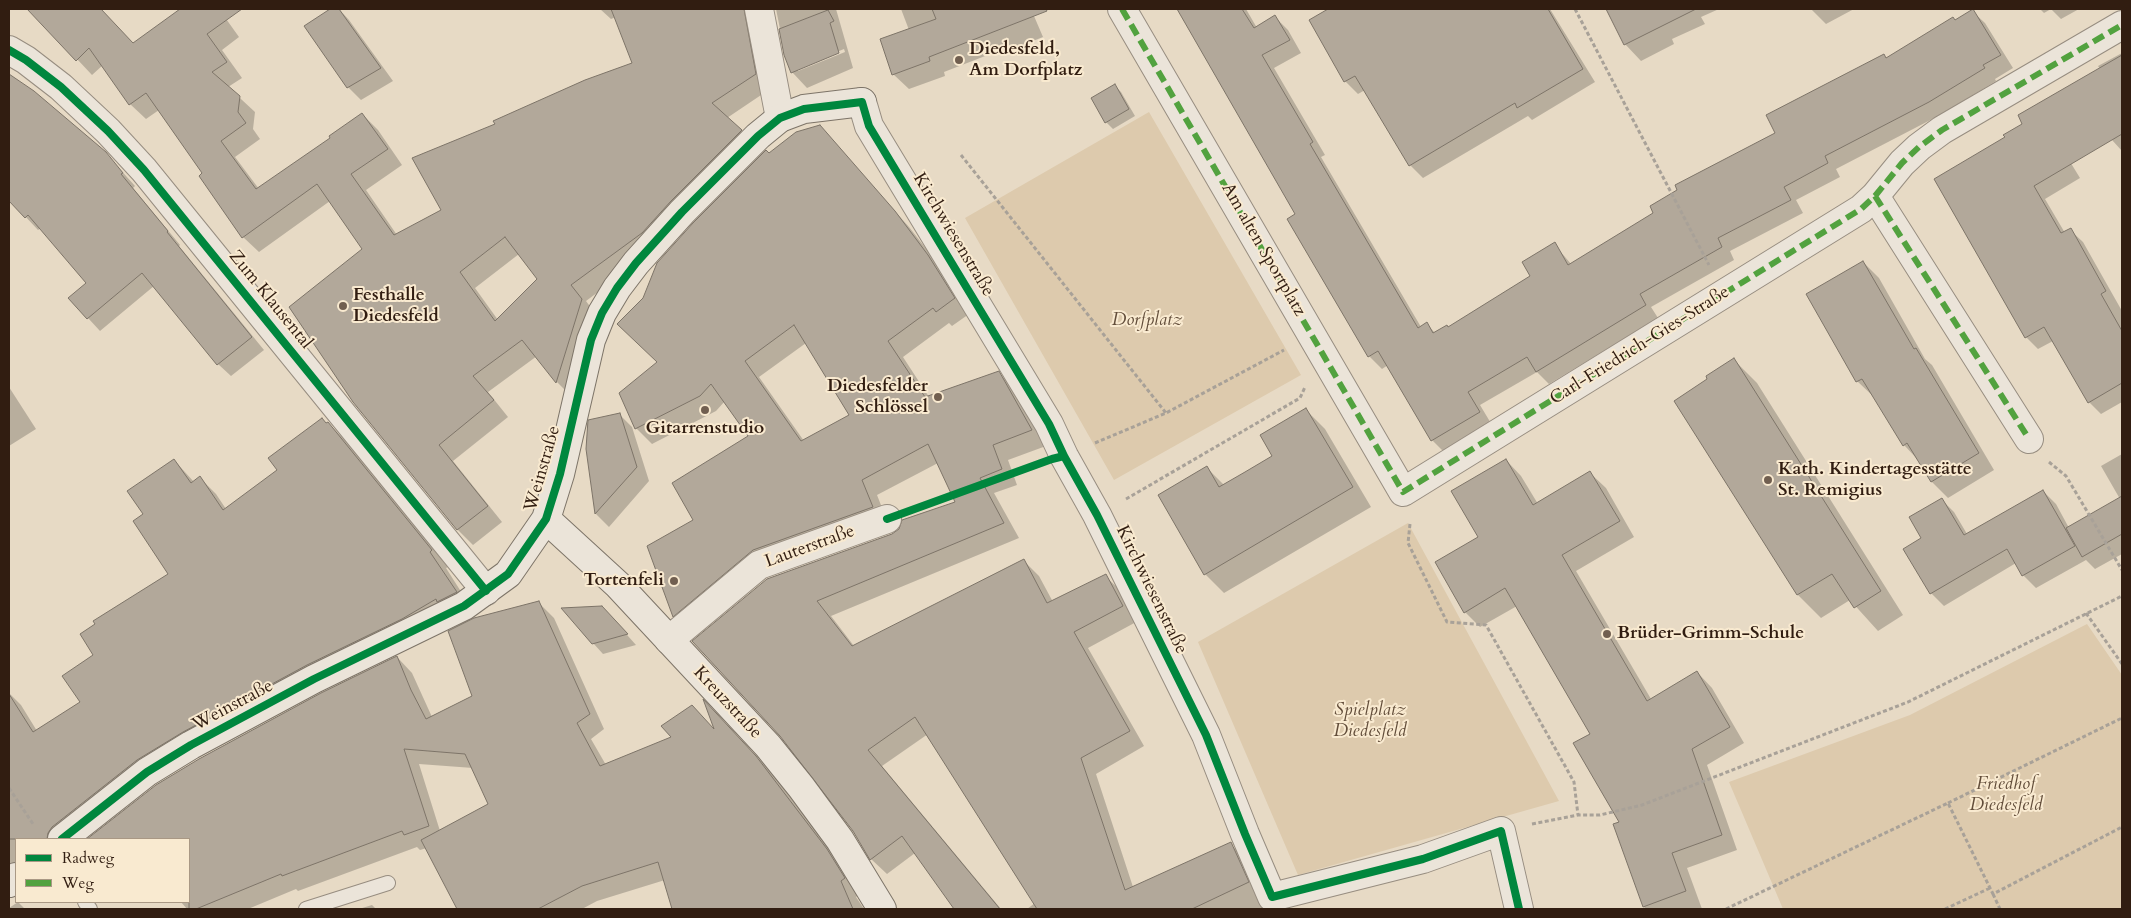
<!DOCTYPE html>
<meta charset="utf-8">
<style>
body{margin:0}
#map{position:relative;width:2131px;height:918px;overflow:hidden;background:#e7dac5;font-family:Cardo,serif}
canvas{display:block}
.frame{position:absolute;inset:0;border:10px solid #311d11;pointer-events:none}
.legend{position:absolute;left:15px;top:838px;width:175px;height:65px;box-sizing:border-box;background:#f9ead0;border:1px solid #a99884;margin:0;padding:6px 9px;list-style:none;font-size:15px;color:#311d11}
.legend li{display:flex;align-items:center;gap:10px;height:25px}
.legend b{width:25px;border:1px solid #a99884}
</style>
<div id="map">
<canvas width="2131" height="918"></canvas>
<div class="frame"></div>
<ul class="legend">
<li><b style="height:6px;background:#00873e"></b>Radweg</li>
<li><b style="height:6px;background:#52a23f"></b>Weg</li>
</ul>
</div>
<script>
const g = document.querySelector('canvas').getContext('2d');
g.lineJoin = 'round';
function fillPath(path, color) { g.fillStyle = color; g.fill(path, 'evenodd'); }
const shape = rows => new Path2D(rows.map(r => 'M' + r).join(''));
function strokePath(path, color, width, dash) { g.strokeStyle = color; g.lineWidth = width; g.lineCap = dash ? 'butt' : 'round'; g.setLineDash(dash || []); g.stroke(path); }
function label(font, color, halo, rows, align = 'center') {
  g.font = font + ' Cardo,serif'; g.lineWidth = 4; g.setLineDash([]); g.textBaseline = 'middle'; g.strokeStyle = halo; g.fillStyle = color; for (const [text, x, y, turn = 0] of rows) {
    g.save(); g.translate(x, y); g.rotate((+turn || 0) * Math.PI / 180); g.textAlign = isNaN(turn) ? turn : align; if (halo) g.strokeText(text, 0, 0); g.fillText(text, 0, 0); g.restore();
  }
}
fillPath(shape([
 [1149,112,1301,375,1114,480,965,218],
 [1408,523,1559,801,1298,875,1198,642],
 [2087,624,2122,675,2122,909,1783,909,1729,782,1910,715]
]), '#ddcaad');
fillPath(shape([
 [30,9,100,9,133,44,182,9,219,9,239,37,222,50,242,78,228,87,255,112,253,129,260,139,235,157,259,189,332,138,362,114,378,130,402,165,366,190,397,235,442,210,496,125,634,64,616,17,611,19,600,9,772,9,770,89,727,118,757,146,657,248,586,301,597,316,572,397,557,382,537,356,488,392,508,417,453,461,502,522,473,545,458,530,354,401,363,249,330,201,259,252,243,237,204,173,159,110,146,119,130,104,103,65,92,75],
 [519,254,539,279,498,320,475,288],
 [333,9,339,9,349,20,393,81,361,100,348,87,305,26],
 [774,9,836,9,853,68,807,88,792,72,785,54,776,9],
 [844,49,845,52,798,71,798,68],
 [901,9,1031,9,1043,37,1018,47,1016,44,944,72,945,76,909,89,893,74,909,30],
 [1194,9,1246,9,1257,28,1275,17,1288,30,1301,53,1274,68,1325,155,1321,157,1421,327,1427,324,1435,333,1448,328,1532,277,1554,244,1571,264,1655,214,1777,133,1883,55,1887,59,1972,11,1985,23,2013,68,1995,79,1996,81,1942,114,1836,169,1840,177,1796,200,1803,213,1730,251,1734,260,1651,307,1658,318,1549,384,1537,372,1480,405,1492,425,1445,453,1432,440,1388,365,1382,369,1369,356,1297,214,1182,16],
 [1331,9,1550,9,1595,82,1532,120,1528,116,1423,178,1410,165,1365,90,1358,94,1345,81,1310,20],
 [1607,9,1719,9,1701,17,1705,24,1672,39,1674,44,1641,61,1625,44],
 [1811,9,1854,9,1826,24],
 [2040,9,2051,9,2044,13],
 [2051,9,2079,9,2061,19],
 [2122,53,2122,151,2112,140,2078,82,2100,69,2098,66],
 [9,76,33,92,118,167,135,186,133,188,180,245,179,246,264,350,231,376,218,364,154,286,100,331,88,318,88,283,41,228,38,230,9,199],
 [1115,86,1121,92,1135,116,1113,129,1106,122,1093,99],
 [820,127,909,227,931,255,969,314,952,326,949,323,903,357,929,397,999,373,1014,388,1046,446,1008,460,1017,485,994,493,1019,538,831,616,854,646,1024,561,1039,576,1053,602,1105,576,1121,591,1138,621,1088,648,1144,746,1096,774,1133,887,1230,844,1246,859,1269,909,1027,909,1035,903,928,734,882,766,1001,909,955,909,915,853,887,874,871,859,854,830,781,735,694,641,956,503,938,463,877,495,888,523,769,566,689,631,674,616,694,521,749,436,725,401,716,411,652,444,636,428,658,362,644,298,769,154],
 [806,343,850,416,804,441,759,377],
 [2050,129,2080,178,2045,199,2065,233,2070,230,2083,242,2122,311,2122,402,2101,414,2089,402,2053,341,2038,349,2026,337,1935,179],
 [1863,262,1879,278,1925,359,1932,365,1994,470,1948,498,1932,482,1919,461,1904,445,1874,397,1857,381],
 [1734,360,1757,383,1903,615,1878,631,1850,600,1821,618,1798,595,1675,401,1709,380],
 [9,387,36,429,9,446],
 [1306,410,1325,429,1371,507,1224,593,1205,574,1207,468,1224,485,1274,456],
 [619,414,632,427,649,481,609,527,596,514,587,449],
 [328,423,345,440,448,567,446,568,472,609,324,681,51,839,16,839,16,864,9,870,9,693,21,705,37,731,81,703,95,655,170,575,145,515,174,460,194,482,200,478,216,494,226,509,279,471],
 [2122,454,2122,554,2095,569,2086,560,2036,588,2023,575,2016,563,1944,606,1931,593,1905,549,1923,539,1942,500,1954,512,1967,534,2043,491,2056,504,2069,528,2120,499,2101,466],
 [1506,460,1521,476,1538,504,1590,473,1606,488,1634,537,1576,571,1651,699,1697,672,1712,688,1744,743,1707,765,1737,850,1687,868,1702,909,1645,909,1615,825,1621,823,1592,734,1517,606,1480,627,1465,612,1480,537],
 [539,603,554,618,604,729,591,739,606,765,716,732,718,716,772,773,842,866,860,894,856,897,864,909,682,909,670,897,665,880,597,901,582,909,458,909,427,848,420,850,417,847,298,891,296,889,248,909,187,909,181,902,189,902,189,839,99,839,98,837,397,657,412,673,432,717,473,697],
 [419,764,473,768,490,805,440,831],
 [612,618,636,645,603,654,593,643],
 [18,902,25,909,9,909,9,908],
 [372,905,376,909,359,909]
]), '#0003');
const building = shape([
 [27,9,101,9,133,43,180,9,242,9,207,34,227,62,212,72,240,96,238,112,246,123,221,141,256,189,330,138,329,136,362,113,388,149,351,174,394,235,441,210,412,158,495,124,493,121,585,80,632,63,611,9,744,9,756,74,712,103,742,130,671,201,642,233,571,285,582,299,556,383,522,340,473,376,494,400,439,445,488,506,457,530,353,402,289,307,362,249,317,184,242,238,199,176,202,173,146,93,129,105,89,48,76,61,27,9],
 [505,237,537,279,495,321,460,272,505,237],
 [330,9,339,9,381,68,347,88,304,26,330,9],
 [932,9,1046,9,1047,11,929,57,930,61,892,75,880,39,936,19,932,9],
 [1177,9,1242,9,1254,28,1275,15,1290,40,1262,55,1313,142,1310,144,1418,328,1427,322,1433,333,1447,325,1448,327,1530,276,1522,262,1555,242,1568,265,1653,213,1650,206,1677,190,1675,185,1775,133,1766,115,1884,54,1886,58,1953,17,1955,20,1973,9,2001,55,1983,65,1985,68,1929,102,1825,156,1828,163,1784,187,1791,200,1718,238,1722,247,1640,294,1646,305,1536,372,1527,357,1468,392,1480,412,1431,441,1378,351,1368,357,1287,219,1295,214,1177,9],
 [1328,9,1548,9,1583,69,1517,108,1515,103,1409,166,1355,76,1344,82,1309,20,1328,9],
 [1606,9,1696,9,1624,45,1606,9],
 [828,10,834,21,830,23,839,53,791,73,784,55,779,29,828,10],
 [2122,55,2122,134,2034,186,2061,233,2071,228,2106,291,2101,294,2122,331,2122,383,2088,403,2044,327,2025,338,1934,179,2005,137,2003,135,2022,124,2018,115,2122,55],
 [9,74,34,91,106,152,123,173,121,174,168,231,167,232,252,337,217,365,142,273,87,319,68,298,86,283,28,215,25,218,9,201,9,74],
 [1115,84,1129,109,1105,123,1091,98,1115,84],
 [820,125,895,211,928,255,955,298,936,312,933,308,888,341,925,397,999,371,1032,430,993,445,1002,469,980,478,1004,523,817,601,852,646,1024,559,1047,603,1106,574,1123,606,1074,632,1130,731,1081,758,1125,890,1231,842,1249,882,1192,909,1037,909,915,717,868,750,1000,909,954,909,902,836,870,860,853,831,780,736,692,641,767,579,892,534,899,529,902,520,955,502,928,444,862,480,873,507,753,550,673,617,647,546,693,520,672,483,748,436,711,384,700,396,635,429,619,393,657,362,617,324,643,298,657,263,693,223,766,150,769,153,796,132,820,125],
 [794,325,849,415,801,441,745,361,794,325],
 [1863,261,1914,349,1916,348,1979,453,1931,482,1907,443,1903,446,1862,379,1856,382,1806,294,1863,261],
 [1734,358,1881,591,1854,608,1832,574,1797,595,1674,401,1707,379,1706,376,1734,358],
 [1306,408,1353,487,1204,575,1158,495,1207,466,1219,487,1245,472,1272,456,1260,435,1306,408],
 [620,413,637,467,595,514,586,449,588,420,620,413],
 [322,418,326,423,328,422,432,550,430,552,457,592,437,602,436,599,402,619,307,665,183,732,137,760,52,827,48,833,47,839,9,839,9,694,33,732,80,702,62,676,93,655,80,634,95,624,93,621,168,574,133,521,143,514,127,491,174,459,191,483,200,476,223,510,277,470,268,458,322,418],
 [1506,459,1533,505,1590,471,1620,521,1562,555,1647,701,1697,671,1730,727,1692,749,1722,835,1672,853,1686,891,1643,907,1613,824,1619,822,1573,743,1590,734,1505,588,1464,613,1435,562,1478,537,1451,491,1506,459],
 [2043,490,2075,546,2022,576,2007,549,1930,594,1903,549,1921,538,1909,517,1942,498,1964,535,2043,490],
 [2122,496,2122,534,2082,557,2066,528,2122,496],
 [539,601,590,714,577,723,600,766,671,737,661,726,692,705,714,729,703,699,756,756,827,849,845,878,841,881,853,909,672,909,658,862,582,886,538,909,457,909,421,840,488,804,465,754,404,749,429,826,404,835,402,831,282,876,281,874,196,909,189,909,189,839,87,839,156,785,199,759,321,693,397,656,411,690,426,719,472,696,448,631,474,618,539,601],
 [602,606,628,634,592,644,561,608,602,606]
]);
fillPath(building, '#b2a89a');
strokePath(building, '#7d7468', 1);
const lane = shape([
 [85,902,90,909],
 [306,909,388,883]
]);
const street = shape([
 [759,9,780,118],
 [1122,9,1403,492,1861,209,1875,196,1902,163,1919,147,1942,130,2122,25],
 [9,50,26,60,61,87,108,131,144,170,486,591],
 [862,102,869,126,1049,424,1064,456,1097,515,1206,735,1245,834,1272,897,1423,859,1501,831,1519,909],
 [1875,196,2029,439],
 [669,640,759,565,887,519]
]);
const secondary = shape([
 [546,519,618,585,768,746,801,787,840,840,882,909],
 [62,839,147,772,191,745,314,679,464,606,508,574,546,519,560,474,591,340,602,313,617,288,636,263,682,212,758,136,780,118,804,109,862,102],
 [9,883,16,877]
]);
strokePath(lane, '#978d80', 16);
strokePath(street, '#978d80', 30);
strokePath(secondary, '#7d7468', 30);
strokePath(shape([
 [1575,9,1709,265],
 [961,155,1166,413],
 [1095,443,1166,413,1284,350],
 [2049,462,2066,476,2122,570],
 [1126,499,1300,398,1305,387],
 [1410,524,1408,543,1447,622,1486,625,1574,782,1578,815],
 [2086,613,2122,664],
 [9,788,33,824],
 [1948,803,2122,718],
 [1532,824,1578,815,1600,815,1642,805,1908,702,2122,596],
 [1993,894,2000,909],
 [1726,909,1948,803,1993,894,2122,827],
 [1945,909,1990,888]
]), '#a8a198', 3, [4, 2.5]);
strokePath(lane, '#ebe4d9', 14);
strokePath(street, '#ebe4d9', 28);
strokePath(secondary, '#ebe4d9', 28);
strokePath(shape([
 [1122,9,1403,492,1861,209,1875,196,1902,163,1919,147,1942,130,2122,25],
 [1875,196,2029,439]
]), '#52a23f', 6, [12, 6]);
strokePath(shape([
 [9,50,26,60,61,87,108,131,144,170,486,591],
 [887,519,1052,459,1064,456],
 [62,839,147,772,191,745,314,679,464,606,508,574,546,519,560,474,591,340,602,313,617,288,636,263,682,212,758,136,780,118,804,109,862,102,869,126,1049,424,1064,456,1097,515,1206,735,1245,834,1272,897,1423,859,1501,831,1519,909]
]), '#00873e', 8);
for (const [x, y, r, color] of [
 [959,60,5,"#715f50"],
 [343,306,5,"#715f50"],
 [938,397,5,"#715f50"],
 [705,410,5,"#715f50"],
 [1768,480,5,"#715f50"],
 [674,581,5,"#715f50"],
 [1607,634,5,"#715f50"]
]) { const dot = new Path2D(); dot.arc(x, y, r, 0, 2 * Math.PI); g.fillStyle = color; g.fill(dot); strokePath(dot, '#f9ead0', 2); }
label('bold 18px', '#311d11', '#f9ead0', [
 ["Diedesfeld,",969,50],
 ["Am Dorfplatz",969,71],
 ["Festhalle",353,296],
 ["Diedesfeld",353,317],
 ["Diedesfelder",928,387,"right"],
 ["Schlössel",928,408,"right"],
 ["Gitarrenstudio",705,429,"center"],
 ["Kath. Kindertagesstätte",1778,470],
 ["St. Remigius",1778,491],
 ["Tortenfeli",664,581,"right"],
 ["Brüder-Grimm-Schule",1617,634]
], 'left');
label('18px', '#311d11', '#f9ead0', [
 ["Kirchwiesenstraße",953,235,59],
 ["Am alten Sportplatz",1263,250,60],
 ["Zum Klausental",270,300,51],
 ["Carl-Friedrich-Gies-Straße",1640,346,-32],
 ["Weinstraße",543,469,-74],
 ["Lauterstraße",810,547,-20],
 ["Kirchwiesenstraße",1151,590,64],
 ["Kreuzstraße",727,703,47],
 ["Weinstraße",233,706,-28]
]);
label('italic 18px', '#624d3a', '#f9ead0', [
 ["Dorfplatz",1147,321],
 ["Spielplatz",1370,711],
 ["Diedesfeld",1370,732],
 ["Friedhof",2006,785],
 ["Diedesfeld",2006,806]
]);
</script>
